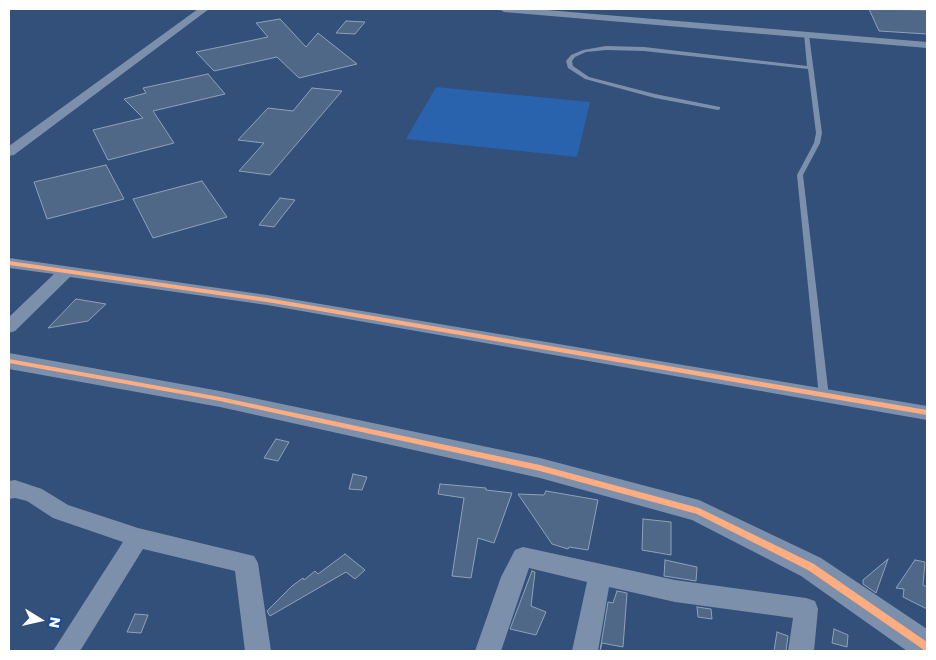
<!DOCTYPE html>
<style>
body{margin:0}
#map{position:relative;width:936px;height:660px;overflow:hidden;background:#325079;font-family:Poppins,sans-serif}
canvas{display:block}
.frame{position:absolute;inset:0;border:10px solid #fff;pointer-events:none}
.north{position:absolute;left:15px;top:595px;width:50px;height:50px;-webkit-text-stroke:4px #154c96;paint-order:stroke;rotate:100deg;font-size:14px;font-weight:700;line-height:20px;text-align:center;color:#fff}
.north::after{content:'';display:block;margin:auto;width:18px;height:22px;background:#fff;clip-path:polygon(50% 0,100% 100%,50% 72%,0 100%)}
</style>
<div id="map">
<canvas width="936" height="660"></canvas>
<div class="frame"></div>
<div class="north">N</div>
</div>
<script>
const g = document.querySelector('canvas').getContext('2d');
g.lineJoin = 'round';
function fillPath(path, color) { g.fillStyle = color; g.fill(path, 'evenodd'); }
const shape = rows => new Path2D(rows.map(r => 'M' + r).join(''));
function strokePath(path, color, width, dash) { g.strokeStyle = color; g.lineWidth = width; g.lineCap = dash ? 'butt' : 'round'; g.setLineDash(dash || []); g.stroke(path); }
fillPath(shape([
 [436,87,590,102,577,157,406,139]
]), '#2962ad');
const building = shape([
 [869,9,927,10,927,34,879,31,869,9],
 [280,19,306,47,318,33,357,64,299,78,277,57,214,71,196,52,268,37,256,23,280,19],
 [346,21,365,22,355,34,336,33,346,21],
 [208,74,225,94,153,111,174,143,108,160,93,130,143,118,124,99,146,93,143,88,208,74],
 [312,88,342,91,270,175,239,171,264,143,238,140,268,108,293,111,312,88],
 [106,165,124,199,47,219,34,182,106,165],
 [202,181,227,217,153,238,133,199,202,181],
 [280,198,295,200,274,227,259,225,280,198],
 [76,299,106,304,88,321,48,328,76,299],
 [276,439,289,442,278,461,264,458,276,439],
 [353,474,367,477,362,490,349,489,353,474],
 [440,484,486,488,486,490,512,493,494,543,478,538,471,578,452,576,464,498,438,494,440,484],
 [546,491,598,500,588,550,569,547,568,549,552,544,518,494,544,495,546,491],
 [643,519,671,522,671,555,642,550,643,519],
 [345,554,365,570,355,579,346,572,270,616,267,611,292,586,303,578,304,580,315,571,318,574,345,554],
 [888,559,876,593,863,584,863,580,888,559],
 [665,560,697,567,696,581,664,576,665,560],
 [915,560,925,562,923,585,927,587,927,609,903,597,904,589,896,588,915,560],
 [532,571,535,572,531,606,546,612,536,635,510,629,532,571],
 [617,591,627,593,623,647,602,643,600,651,608,602,613,603,617,591],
 [697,607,711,609,712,619,698,617,697,607],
 [135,614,148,615,141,633,127,632,135,614],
 [834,629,848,635,847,647,832,643,834,629],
 [777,632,788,636,786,651,774,651,777,632]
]);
fillPath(building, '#4f6888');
strokePath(building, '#90a1b9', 1);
fillPath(shape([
 [804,34,809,35,822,133,820,143,803,175,829,397,827,399,824,400,821,399,819,397,797,175,814,143,816,133,808,69,644,51,606,50,586,52,575,57,572,61,573,66,589,77,655,94,720,107,720,109,718,110,655,98,585,79,568,68,566,61,571,55,583,50,606,46,644,47,807,66,804,34]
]), '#7c90ab');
fillPath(shape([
 [198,9,209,9,14,155,9,156,9,146,198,9],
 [499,9,535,9,927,42,927,48,504,12,499,9],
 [9,258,267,295,927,406,927,420,267,305,70,277,15,331,9,333,9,317,54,274,9,268,9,258],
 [15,480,42,489,68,505,138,528,254,556,258,563,271,651,245,651,235,571,143,549,80,651,53,651,123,542,53,518,27,501,15,498,9,499,9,481,15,480],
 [523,547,675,580,806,598,815,601,818,609,814,651,788,651,793,618,675,602,609,587,598,651,572,651,587,582,529,568,501,651,475,651,501,577,515,550,523,547]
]), '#7c90ab');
fillPath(shape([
 [9,353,220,391,540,458,699,500,821,558,927,629,927,651,907,651,801,576,692,520,540,478,220,407,9,369,9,353]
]), '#7c90ab');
fillPath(shape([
 [9,261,267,298,927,410,927,415,267,302,9,265,9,261],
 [9,359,220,397,540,465,699,508,814,564,927,642,927,651,924,650,808,570,697,514,540,471,220,401,9,363,9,359]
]), '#ffac80');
</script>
